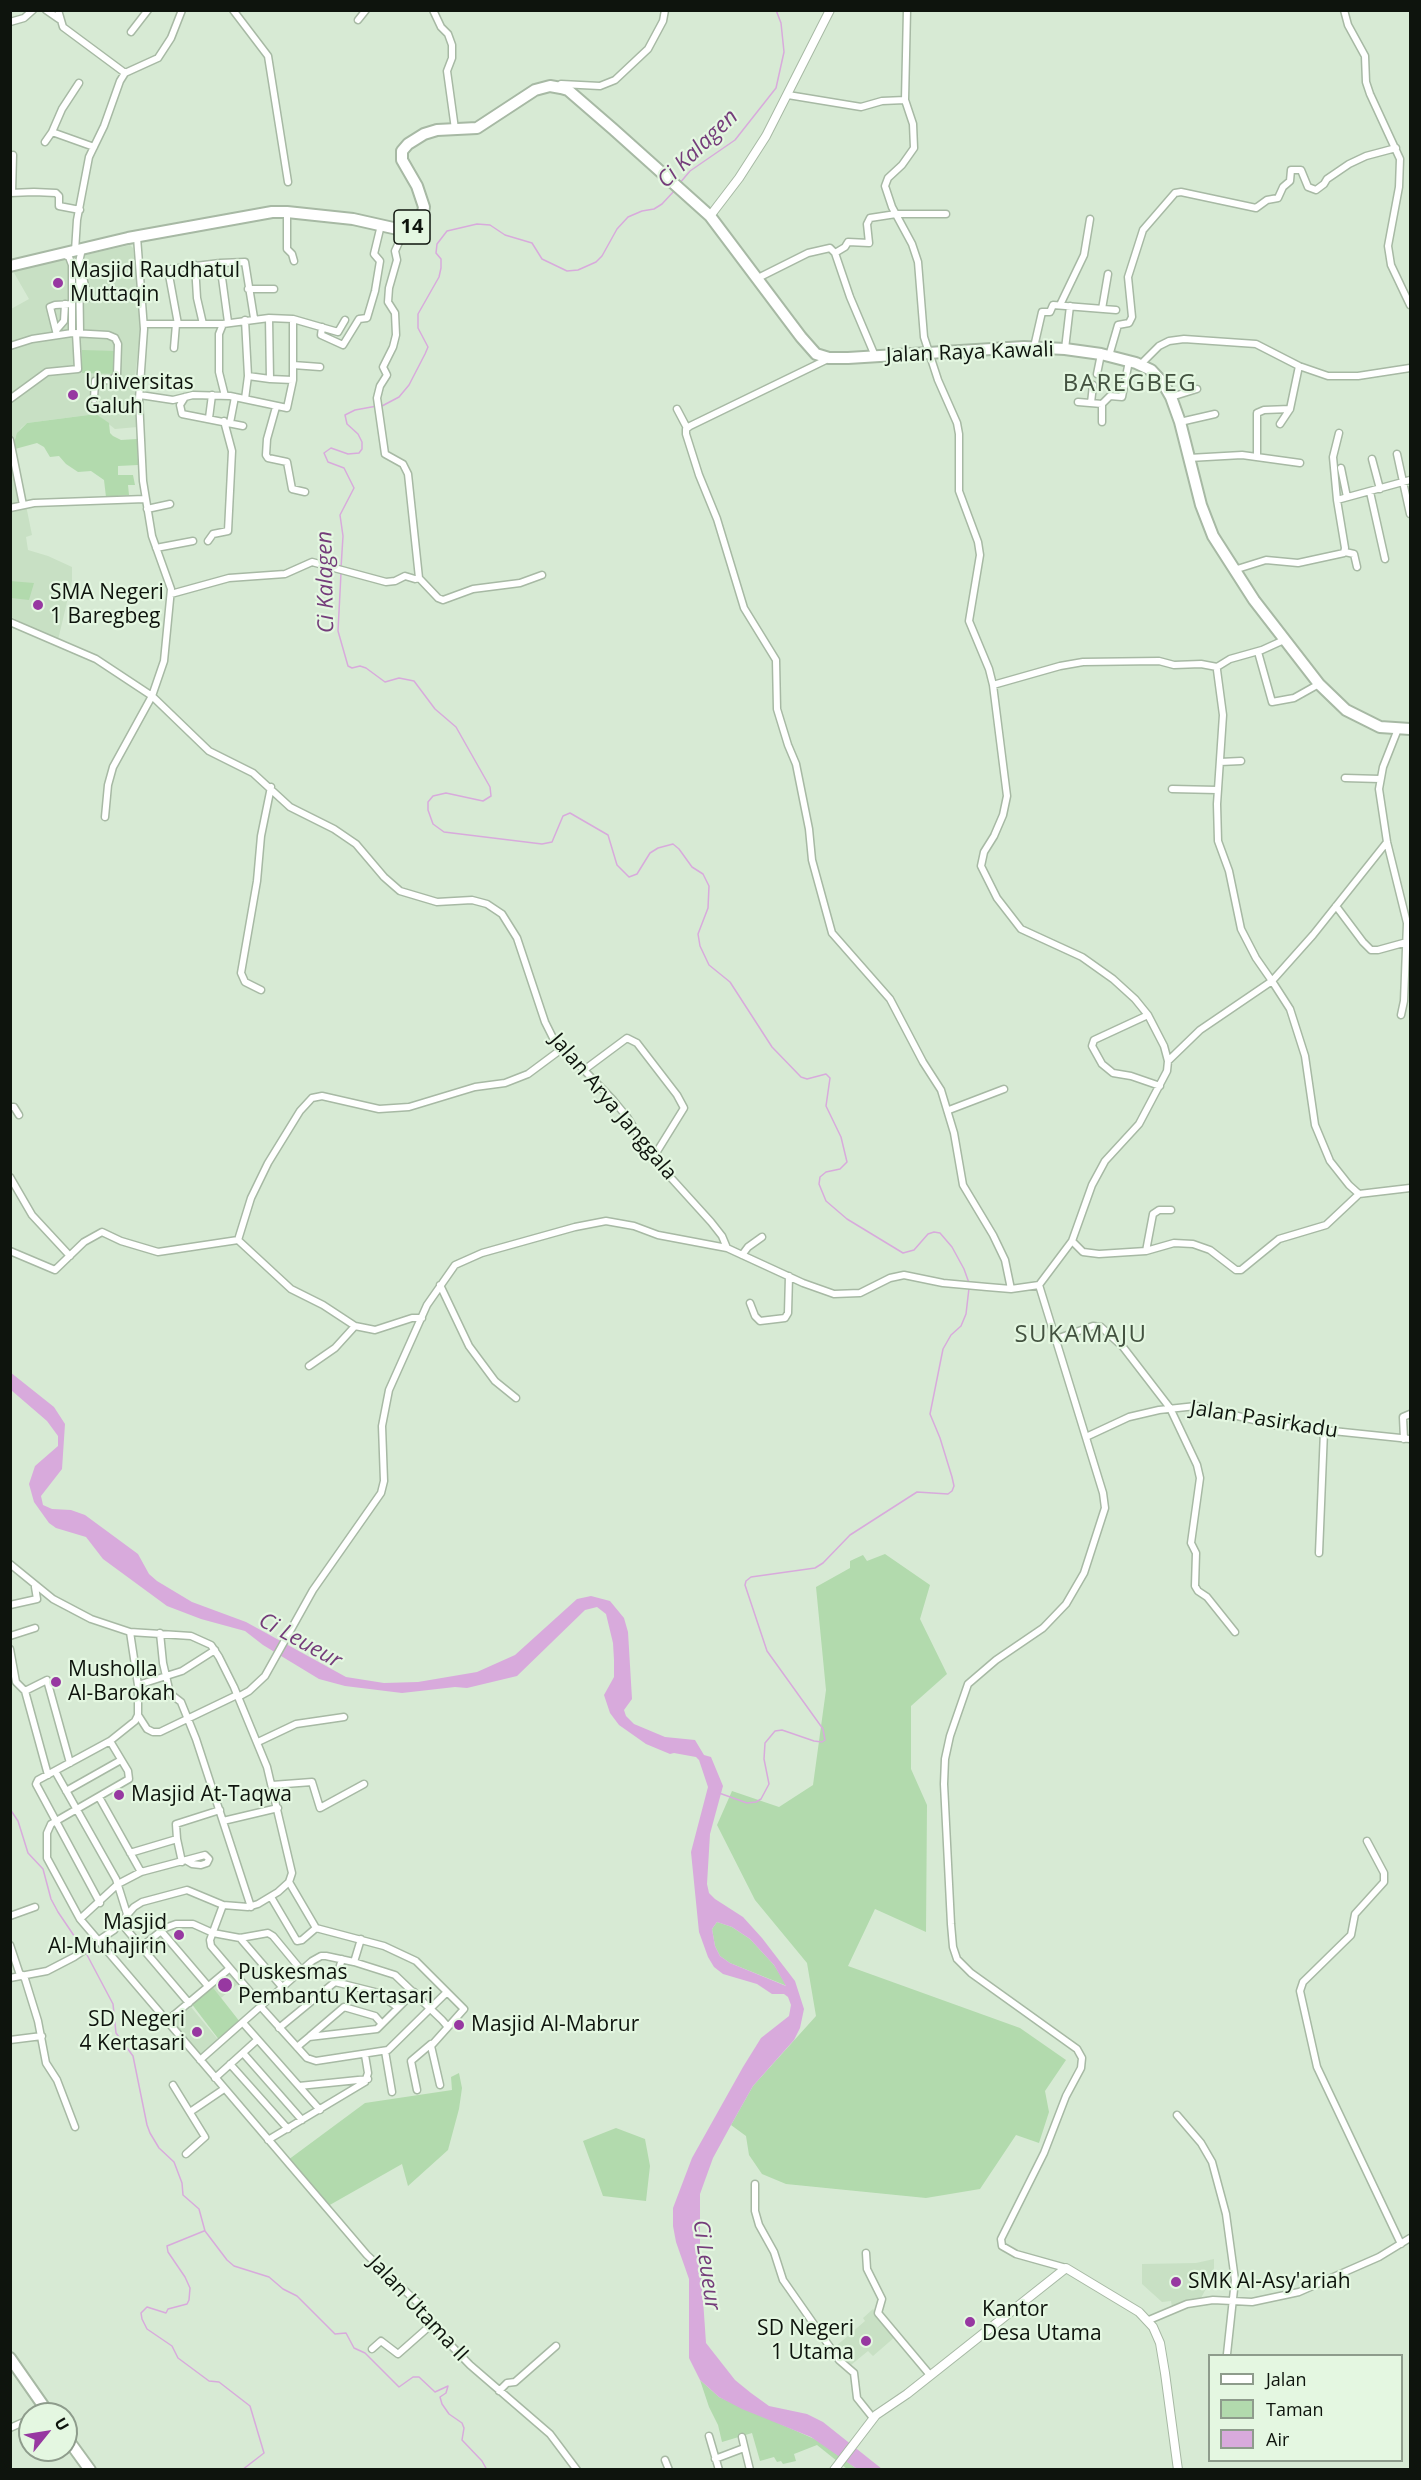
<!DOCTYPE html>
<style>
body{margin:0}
#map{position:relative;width:1421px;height:2480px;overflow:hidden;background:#d7ead4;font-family:"Open Sans",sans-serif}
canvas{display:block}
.frame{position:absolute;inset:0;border:12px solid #0e140d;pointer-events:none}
.legend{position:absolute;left:1208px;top:2354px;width:195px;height:108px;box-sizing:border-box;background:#e4f7e1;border:2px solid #8e9c8c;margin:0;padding:8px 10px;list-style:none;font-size:18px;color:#0e140d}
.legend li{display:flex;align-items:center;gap:12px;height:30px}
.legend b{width:30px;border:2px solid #8e9c8c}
.north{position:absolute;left:18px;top:2402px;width:60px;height:60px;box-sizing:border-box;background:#e4f7e1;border:2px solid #8e9c8c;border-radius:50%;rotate:60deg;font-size:16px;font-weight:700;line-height:24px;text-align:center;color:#0e140d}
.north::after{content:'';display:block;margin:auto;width:21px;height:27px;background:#9738a1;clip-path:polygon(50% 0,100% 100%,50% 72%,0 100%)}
</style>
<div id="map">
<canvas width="1421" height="2480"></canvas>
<div class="frame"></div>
<ul class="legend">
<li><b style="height:8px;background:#fff"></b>Jalan</li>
<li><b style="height:16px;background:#b2daad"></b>Taman</li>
<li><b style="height:16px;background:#d8aadc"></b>Air</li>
</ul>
<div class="north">U</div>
</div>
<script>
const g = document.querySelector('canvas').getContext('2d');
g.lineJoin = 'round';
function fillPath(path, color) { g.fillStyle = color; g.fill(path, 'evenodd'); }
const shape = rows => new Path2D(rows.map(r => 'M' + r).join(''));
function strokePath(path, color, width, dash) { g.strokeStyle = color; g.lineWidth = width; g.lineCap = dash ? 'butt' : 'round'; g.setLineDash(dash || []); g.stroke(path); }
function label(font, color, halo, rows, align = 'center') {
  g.font = font + ' "Open Sans",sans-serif'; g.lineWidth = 4.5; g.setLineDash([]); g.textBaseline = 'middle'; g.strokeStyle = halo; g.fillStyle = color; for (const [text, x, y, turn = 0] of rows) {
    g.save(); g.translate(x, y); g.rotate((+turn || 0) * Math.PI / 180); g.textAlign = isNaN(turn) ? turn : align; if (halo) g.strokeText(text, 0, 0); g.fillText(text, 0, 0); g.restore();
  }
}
fillPath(shape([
 [130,245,133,248,139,294,141,329,135,376,137,427,115,429,96,414,27,423,21,428,13,441,32,535,26,537,28,550,48,556,72,567,72,581,58,640,11,617,11,309,29,299,13,271],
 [228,1971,238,1984,221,1998,211,1985],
 [189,2007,191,2007,220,2042,201,2056,172,2021],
 [1214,2259,1214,2268,1210,2281,1200,2300,1172,2307,1171,2301,1162,2302,1142,2284,1142,2264,1196,2263],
 [873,2309,896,2336,873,2356,868,2351,851,2365,835,2347,865,2321,863,2318]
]), '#c8e0c4');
fillPath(shape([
 [82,350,116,351,115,374,82,373],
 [96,414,109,423,110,433,113,436,121,440,137,439,138,465,118,466,118,475,133,475,135,485,128,485,129,495,106,497,104,480,91,471,78,472,66,464,59,456,50,457,44,447,37,443,15,449,13,445,17,433,27,423],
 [10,581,34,583,29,600,11,598],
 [885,1554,930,1585,920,1619,947,1674,911,1706,911,1769,927,1805,926,1932,875,1909,848,1966,1020,2028,1066,2060,1045,2091,1049,2112,1039,2143,1016,2135,980,2189,926,2198,786,2184,762,2174,749,2155,746,2136,731,2125,753,2086,816,2016,807,1963,755,1900,717,1825,732,1791,779,1807,813,1785,826,1690,816,1587,850,1568,850,1561,863,1555,867,1561],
 [717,1922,732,1927,750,1939,774,1965,787,1986,730,1963,720,1956,715,1946,712,1929],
 [211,1985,240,2022,220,2041,191,2003],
 [459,2073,462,2088,459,2109,448,2150,408,2186,402,2164,328,2206,288,2160,365,2103,452,2090,451,2077],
 [616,2128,645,2139,650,2166,646,2201,603,2196,583,2141],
 [700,2380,719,2397,819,2441,857,2469,847,2469,817,2445,794,2454,796,2461,783,2464,781,2461,777,2462,774,2457,760,2461,752,2433,722,2442,718,2425,709,2407]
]), '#b2daad');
fillPath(shape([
 [10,1372,54,1407,65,1424,62,1469,41,1496,43,1505,52,1509,71,1510,85,1515,138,1554,149,1574,157,1581,192,1602,246,1622,346,1677,384,1683,418,1682,477,1672,515,1655,577,1599,591,1596,610,1601,624,1618,628,1632,632,1699,624,1710,626,1716,634,1724,665,1737,695,1740,704,1755,711,1757,723,1786,710,1834,707,1884,709,1893,715,1899,743,1917,762,1938,795,1981,804,2009,800,2028,794,2040,753,2086,731,2125,713,2158,700,2194,700,2256,706,2343,735,2380,751,2393,769,2406,807,2414,823,2422,882,2469,857,2469,811,2437,742,2409,719,2397,700,2380,689,2358,689,2279,676,2242,673,2226,673,2208,692,2158,743,2067,761,2038,789,2016,791,2005,788,1997,784,1994,772,1994,757,1984,723,1974,714,1967,708,1957,699,1932,691,1852,708,1787,699,1760,696,1757,674,1753,670,1754,646,1744,619,1725,610,1713,604,1695,614,1677,614,1660,613,1643,606,1614,597,1607,585,1610,517,1676,467,1688,455,1687,402,1693,345,1686,319,1679,263,1645,245,1631,201,1619,167,1606,103,1559,86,1537,56,1528,49,1523,34,1502,29,1484,35,1466,58,1446,58,1436,47,1421,11,1390],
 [717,1922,732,1927,750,1939,774,1965,786,1986,730,1963,720,1956,715,1946,712,1929]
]), '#d8aadc');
strokePath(shape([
 [679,184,690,171,735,140,776,88,784,52,781,23,776,10],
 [382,406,399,397,409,385,425,354,428,347,418,328,418,314,439,277,441,268,441,259,436,253,437,244,447,231,477,224,490,225,505,235,532,243,542,259,567,271,578,270,596,262,602,256,617,229,628,217,642,211,654,209,662,204,675,190],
 [341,568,343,536,340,515,354,488,344,468,328,462,324,453,331,448,348,454,359,453,362,449,362,442,358,434,347,424,345,415,355,410,377,406],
 [341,573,338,631,348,666,352,668,360,666,366,668,385,682,399,678,414,681,435,709,456,727,490,787,491,796,483,801,446,793,433,796,428,802,428,810,433,824,444,832,542,844,552,842,563,816,570,813,608,835,617,865,629,877,637,874,650,853,658,848,673,844,679,849,692,867,703,874,709,886,708,908,698,934,700,946,709,965,730,982,772,1047,801,1077,807,1079,826,1074,830,1078,826,1106,841,1137,847,1162,840,1169,826,1172,820,1177,819,1184,826,1201,847,1219,903,1253,914,1250,928,1234,934,1232,940,1233,952,1247,964,1269,969,1283],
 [719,1793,747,1803,756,1802,761,1799,769,1784,764,1759,765,1743,775,1731,782,1730,814,1741,822,1742,825,1740,823,1729,767,1651,745,1585,746,1581,751,1577,815,1568,823,1563,850,1535,917,1492,948,1494,952,1491,954,1486,952,1477,940,1438,930,1414,943,1349,951,1335,961,1326,966,1314,969,1288],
 [10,1809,18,1821,28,1853,43,1869,51,1899,58,1912,83,1949],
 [86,1953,113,2004,116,2033,133,2056,147,2125,150,2133,159,2148,174,2162,182,2183,183,2195,199,2209,205,2231,227,2260,234,2266,269,2277,283,2289,297,2296,335,2334,346,2333,354,2348,365,2353,399,2387,413,2377,419,2377,435,2392,448,2386,446,2393,440,2397,442,2404,449,2414,462,2423,464,2428,462,2440,482,2461,487,2470],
 [204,2231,167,2246,168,2252,185,2277,190,2288,189,2300,187,2304,168,2309,166,2313,147,2307,141,2313,142,2319,147,2329,172,2346,178,2358,209,2381,219,2382,250,2406,264,2453,242,2470]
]), '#d8aadc', 1.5);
const minor = shape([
 [46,10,59,19],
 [58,10,63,27,125,73],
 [233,10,268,56,288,182],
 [433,10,441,27,448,34,452,45,452,58,447,71,455,129],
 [1344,10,1348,25,1365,56,1366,82,1370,94,1400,159,1399,187,1388,246,1391,265,1410,305],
 [358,20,366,10],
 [10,22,24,18,33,10],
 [131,32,148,10],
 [561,84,600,86,615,80,648,49,663,21,665,10],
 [788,95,861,107,882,101,905,100],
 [52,132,62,109,79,83],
 [45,142,52,132,94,147],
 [10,193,34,192,56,193,59,196,59,206,80,210],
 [12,193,13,155],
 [287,212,287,249,292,254,294,261],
 [405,229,395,251,397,260,389,288,388,302,395,313,396,335,393,347,383,367,387,375,380,386,377,398,385,454,403,464,408,474,419,578,438,598,443,600,473,589,520,583,542,575],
 [137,237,144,329,139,399,143,481,152,536,171,589,164,661,152,696,209,751,253,773,290,807,334,829,356,844,384,877,400,891,437,902,472,900,487,904,502,914,517,938,545,1022,553,1038,613,1100,627,1117,653,1158,711,1222,722,1236,727,1248],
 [75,251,77,220,89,157,104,126,120,81,125,73,158,58,171,38,182,10],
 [835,253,845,247,848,242,869,243,867,224,870,218,896,214,946,214],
 [63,254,69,257,72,265,72,333],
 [195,265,197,298,203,324],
 [82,273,88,298],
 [758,278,808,253,830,248,835,253,850,297,875,356],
 [248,289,274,289],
 [1060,305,1084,255,1090,219],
 [1102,309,1108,274],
 [245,320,248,376,245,399],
 [228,322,220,263,245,262,254,318],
 [144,324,223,324,269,318,293,319,338,332,345,320],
 [178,324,169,275,171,269,220,263],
 [223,324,219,334,219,372,225,396],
 [322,327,321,335,343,345,359,319,367,318,375,291,380,261,374,254,381,225],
 [57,329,64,321,65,304],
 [80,332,79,262,82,249],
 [57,335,50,307,55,305,72,304],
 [10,346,32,339,72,333,108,335,115,338,118,344,117,375,111,380,95,381,94,399],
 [1034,347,1042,312,1050,312,1053,305,1116,310],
 [174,348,176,324],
 [1065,349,1070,306],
 [1109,356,1118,325,1129,323,1132,317,1128,277,1143,230,1175,193,1181,192,1256,208,1267,200,1278,198,1283,187,1290,181,1291,170,1301,170,1308,187,1316,190,1324,184,1327,179,1349,164,1366,156,1396,148],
 [828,359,690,426,686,429,686,434,699,475,717,519,744,608,776,660,777,709,788,745,796,764,809,829,812,860,832,933,890,999,923,1062,941,1090,954,1133,963,1185,993,1235,1005,1260,1011,1289],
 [293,365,320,367],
 [1140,365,1159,346,1169,341,1184,339,1256,344,1299,366,1328,376,1358,376,1410,368],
 [1097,374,1101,354],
 [248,376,270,379,269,318],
 [270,379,293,380],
 [140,395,173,400,193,395,230,396,287,408,293,380,293,319],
 [185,397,180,405,182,414,243,426],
 [1171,397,1197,389],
 [10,399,47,372,78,369,76,333],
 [1078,402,1102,404,1110,396,1122,397,1129,361],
 [1091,403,1093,385],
 [1102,404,1102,422],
 [276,407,267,439,266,455,268,458,287,462,292,489,305,492],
 [677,409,687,428],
 [209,418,212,395],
 [1180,422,1215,414],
 [230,423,235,397],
 [1280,424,1290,409,1299,366],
 [10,440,23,505],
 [1397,454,1410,514],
 [1257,457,1257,413,1264,410,1290,409],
 [1189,458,1242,455,1300,463],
 [1372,459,1380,489],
 [1341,468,1347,497],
 [1370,492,1385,559],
 [1337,500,1333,457,1339,433],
 [10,508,34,503,145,499],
 [147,509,170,504],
 [208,541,213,534,228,531,232,451,224,421],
 [156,548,193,541],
 [1345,552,1354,554,1357,567],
 [1234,570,1266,560,1298,563,1344,553,1345,548,1337,500,1410,480],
 [171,594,229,578,285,574,312,562,386,582,395,581,405,576,415,579,419,578],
 [10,622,96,659,152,696,113,767,108,785,105,817],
 [1284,640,1262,650,1230,659,1217,667,1217,670,1223,715,1217,804,1218,841,1229,871,1241,929,1256,958,1272,981,1313,935,1387,842],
 [1258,652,1272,702,1294,698,1319,684],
 [993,685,1060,666,1083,662,1159,661,1174,665,1201,664,1217,667],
 [1398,729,1383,767,1379,789,1387,842,1407,923,1404,1001,1401,1015],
 [1220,762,1241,761],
 [1345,778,1380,779],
 [1172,789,1217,790],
 [1336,906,1363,942,1371,950,1378,950,1407,942],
 [261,990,245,982,241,973,257,881,261,836,271,787],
 [1148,1015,1094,1040,1092,1046,1102,1064,1113,1073,1131,1076,1160,1086],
 [1168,1061,1200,1030,1272,981,1290,1009,1305,1056,1315,1125,1330,1161,1349,1185,1359,1194,1410,1188],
 [584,1070,627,1038,637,1043,677,1095,684,1108,653,1158],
 [10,1107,14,1107,19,1115],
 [949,1110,1004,1089],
 [10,1177,32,1215,70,1256],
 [238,1240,251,1198,268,1163,300,1111,312,1098,322,1096,379,1109,409,1107,475,1087,505,1083,528,1074,563,1048],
 [1072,1241,1083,1252,1099,1254,1146,1251,1153,1214,1159,1210,1171,1210],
 [10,1251,55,1270,84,1242,102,1232,121,1241,158,1252,238,1240,291,1289,323,1305,355,1326,375,1330,412,1318,422,1318],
 [1146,1251,1174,1243,1193,1244,1210,1250,1236,1270,1241,1270,1279,1239,1326,1225,1359,1194],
 [742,1255,748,1247,762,1237],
 [440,1285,469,1346,495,1381,516,1398],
 [1039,1285,1103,1493,1105,1508,1084,1573,1066,1604,1043,1628,996,1660,968,1684,950,1736,945,1759,944,1784,951,1924,953,1947,957,1959,971,1973,1077,2049,1082,2058,1081,2068,1066,2096,1044,2153,1001,2239,1002,2246,1016,2254,1066,2268],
 [750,1303,755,1316,760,1321,785,1318,788,1313,789,1276],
 [1056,1339,1093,1326,1101,1327,1123,1347,1170,1408,1197,1465,1200,1478,1191,1543,1196,1553,1195,1586,1198,1591,1207,1597,1235,1632],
 [309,1366,335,1348,355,1326],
 [1086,1437,1129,1417,1159,1410,1196,1406,1275,1425,1410,1439],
 [1404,1439,1403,1417,1410,1414],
 [1319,1553,1324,1431],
 [10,1564,53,1599,91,1619,130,1632,191,1636,211,1645,219,1657,234,1687,267,1767,292,1873,289,1882,278,1892,258,1904,248,1907,223,1905,187,1890,142,1902,134,1907,114,1930,74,1957,47,1971,10,1978],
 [10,1605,37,1599,35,1587],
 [160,1633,163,1663,169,1689,172,1695,181,1702,196,1739,251,1907],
 [10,1636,35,1628],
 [10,1649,16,1682,25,1691],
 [138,1685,182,1671,215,1650],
 [25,1691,47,1680,70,1763],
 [25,1691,48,1775],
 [238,1697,249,1691,265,1676,313,1590,381,1493,384,1481,382,1426,389,1390,427,1305,455,1265,482,1253,575,1227,606,1221,634,1226,658,1235,727,1248,803,1283,834,1294,860,1293,890,1278,904,1275,943,1283,987,1287,1011,1289,1039,1285,1072,1241,1092,1185,1105,1161,1139,1124,1167,1071,1168,1061,1164,1046,1148,1015,1135,999,1113,979,1082,957,1021,929,997,898,981,866,984,852,994,836,1003,815,1007,796,993,685,989,669,969,621,980,555,978,542,959,491,959,434,957,423,938,380,924,337,918,262,912,244,892,207,885,186,888,178,902,165,914,148,913,124,905,100,907,10],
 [138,1715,147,1729,153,1732,160,1732,237,1695],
 [110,1741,128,1771,129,1779,51,1824,47,1833,47,1858,80,1919,367,2255,417,2302,438,2332,470,2365,550,2434,577,2470],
 [258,1742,296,1724,344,1717],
 [55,1771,116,1879,127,1914],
 [272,1785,312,1782,320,1808,364,1784],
 [66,1791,121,1760],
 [99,1797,141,1872],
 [223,1821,278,1808],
 [177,1839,176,1824,220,1810],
 [1367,1841,1384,1873,1384,1882,1355,1914,1351,1935,1303,1982,1300,1991,1317,2067,1401,2244],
 [130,1853,177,1839,182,1862],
 [289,1882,316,1928,384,1946,416,1961,464,2009,448,2027],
 [271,1897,297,1941,302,1940,316,1928],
 [100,1903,36,1784,38,1780,110,1741,135,1721,138,1715,138,1685,130,1632],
 [223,1905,210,1940,211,1946,262,2006],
 [10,1916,35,1907],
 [80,1919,118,1884,141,1872,205,1855,209,1859,207,1863,201,1865,192,1864,187,1861],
 [121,1923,189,2003],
 [161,1931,208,1986],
 [240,1938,283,1988],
 [10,1945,20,1975],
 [141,1947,165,1928,176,1924,193,1924,213,1933,240,1938,268,1933,273,1936,302,1971],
 [354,1962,361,1939],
 [22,1975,25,1979,38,2021,46,2063,57,2080,75,2127],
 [335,1982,342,1959],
 [261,2007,307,2058,316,2061,388,2050,447,1992],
 [168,2020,229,1969],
 [244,2024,320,2110],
 [279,2028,335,1982,379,1993,398,2008],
 [310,2036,344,2007,375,2016,382,2024],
 [10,2040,42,2036],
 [297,2047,309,2037,377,2029,414,1992],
 [385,2051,392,2092],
 [243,2053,302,2120],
 [200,2060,312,1961,321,1956,326,1956,354,1962,395,1975,442,2020,448,2027,431,2046,440,2085],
 [230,2064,288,2129],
 [215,2078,257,2040],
 [173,2085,205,2137,186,2154],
 [299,2086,368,2079],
 [417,2090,411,2061,431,2044],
 [190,2112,224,2089],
 [1177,2115,1201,2143,1212,2162,1226,2214,1235,2280,1227,2354],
 [268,2140,365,2082,368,2073,365,2055],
 [755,2184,755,2211,759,2225,774,2252,783,2280,839,2360,854,2373,857,2398,873,2418],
 [866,2253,867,2269,882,2299,878,2313,930,2375],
 [1149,2320,1187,2304,1213,2300,1252,2302,1299,2292,1379,2257,1410,2238],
 [372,2349,381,2341,398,2354,432,2324],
 [499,2391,507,2383,515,2382,556,2346],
 [10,2428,30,2419],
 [709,2436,719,2470],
 [742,2437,750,2470],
 [715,2459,744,2448],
 [665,2460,669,2470]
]);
const tertiary = shape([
 [710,216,739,178,766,136,830,10],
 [834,2470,876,2415,907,2394,1066,2268,1139,2312,1153,2327,1160,2343,1165,2373,1178,2470]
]);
const trunk = shape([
 [10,266,128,238,272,212,287,212,353,219,402,230,412,227,422,218,424,207,417,186,402,160,402,151,408,144,424,134,437,130,477,128,535,90,550,86,561,88,568,90,613,129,710,216,801,337,816,354,829,358,848,358,1024,347,1065,349,1101,354,1136,363,1151,370,1163,383,1171,397,1180,422,1201,505,1213,536,1254,600,1319,684,1346,710,1380,727,1410,729],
 [10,2358,49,2414],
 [66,2437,90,2470]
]);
strokePath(minor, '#a7b9a4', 9);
strokePath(tertiary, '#a7b9a4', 10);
strokePath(trunk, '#a7b9a4', 14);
strokePath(minor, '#fff', 6);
strokePath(tertiary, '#fff', 8);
strokePath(trunk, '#fff', 10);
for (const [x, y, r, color] of [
 [58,283,6,"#9738a1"],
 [73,395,6,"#9738a1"],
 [38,605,6,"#9738a1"],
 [56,1682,6,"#9738a1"],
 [119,1795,6,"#9738a1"],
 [179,1935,6,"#9738a1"],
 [225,1985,8,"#9738a1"],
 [459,2025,6,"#9738a1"],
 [197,2032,6,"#9738a1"],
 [1176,2282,6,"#9738a1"],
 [970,2322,6,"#9738a1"],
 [866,2341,6,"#9738a1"]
]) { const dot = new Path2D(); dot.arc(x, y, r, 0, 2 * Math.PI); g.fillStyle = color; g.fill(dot); strokePath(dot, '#e4f7e1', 2); }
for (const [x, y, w] of [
 [412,227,36]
]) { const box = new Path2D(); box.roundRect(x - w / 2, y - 17, w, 34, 4.5); g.fillStyle = '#e4f7e1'; g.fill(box); strokePath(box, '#0e140d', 1.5); }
label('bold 20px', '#0e140d', null, [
 ["14",412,227]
]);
label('21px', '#0e140d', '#e4f7e1', [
 ["Masjid Raudhatul",70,271],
 ["Muttaqin",70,295],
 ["Universitas",85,383],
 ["Galuh",85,407],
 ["SMA Negeri",50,593],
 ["1 Baregbeg",50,617],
 ["Musholla",68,1670],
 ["Al-Barokah",68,1694],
 ["Masjid At-Taqwa",131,1795],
 ["Masjid",167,1923,"right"],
 ["Al-Muhajirin",167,1947,"right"],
 ["Puskesmas",238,1973],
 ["Pembantu Kertasari",238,1997],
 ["SD Negeri",185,2020,"right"],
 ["4 Kertasari",185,2044,"right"],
 ["Masjid Al-Mabrur",471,2025],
 ["SMK Al-Asy'ariah",1188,2282],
 ["Kantor",982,2310],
 ["Desa Utama",982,2334],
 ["SD Negeri",854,2329,"right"],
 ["1 Utama",854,2353,"right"]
], 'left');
label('21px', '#0e140d', '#e4f7e1', [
 ["Jalan Raya Kawali",970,353,-2],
 ["Jalan Arya Janggala",613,1107,50],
 ["Jalan Pasirkadu",1264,1420,9],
 ["Jalan Utama II",418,2309,47]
]);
label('italic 22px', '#743c7a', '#e4f7e1', [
 ["Ci Kalagen",698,149,-44],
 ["Ci Kalagen",326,582,-91],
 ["Ci Leueur",300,1641,29],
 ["Ci Leueur",706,2265,82]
]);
g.letterSpacing = '1.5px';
label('24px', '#435240', '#e4f7e1', [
 ["BAREGBEG",1130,384],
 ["SUKAMAJU",1081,1335]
]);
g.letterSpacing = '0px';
</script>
